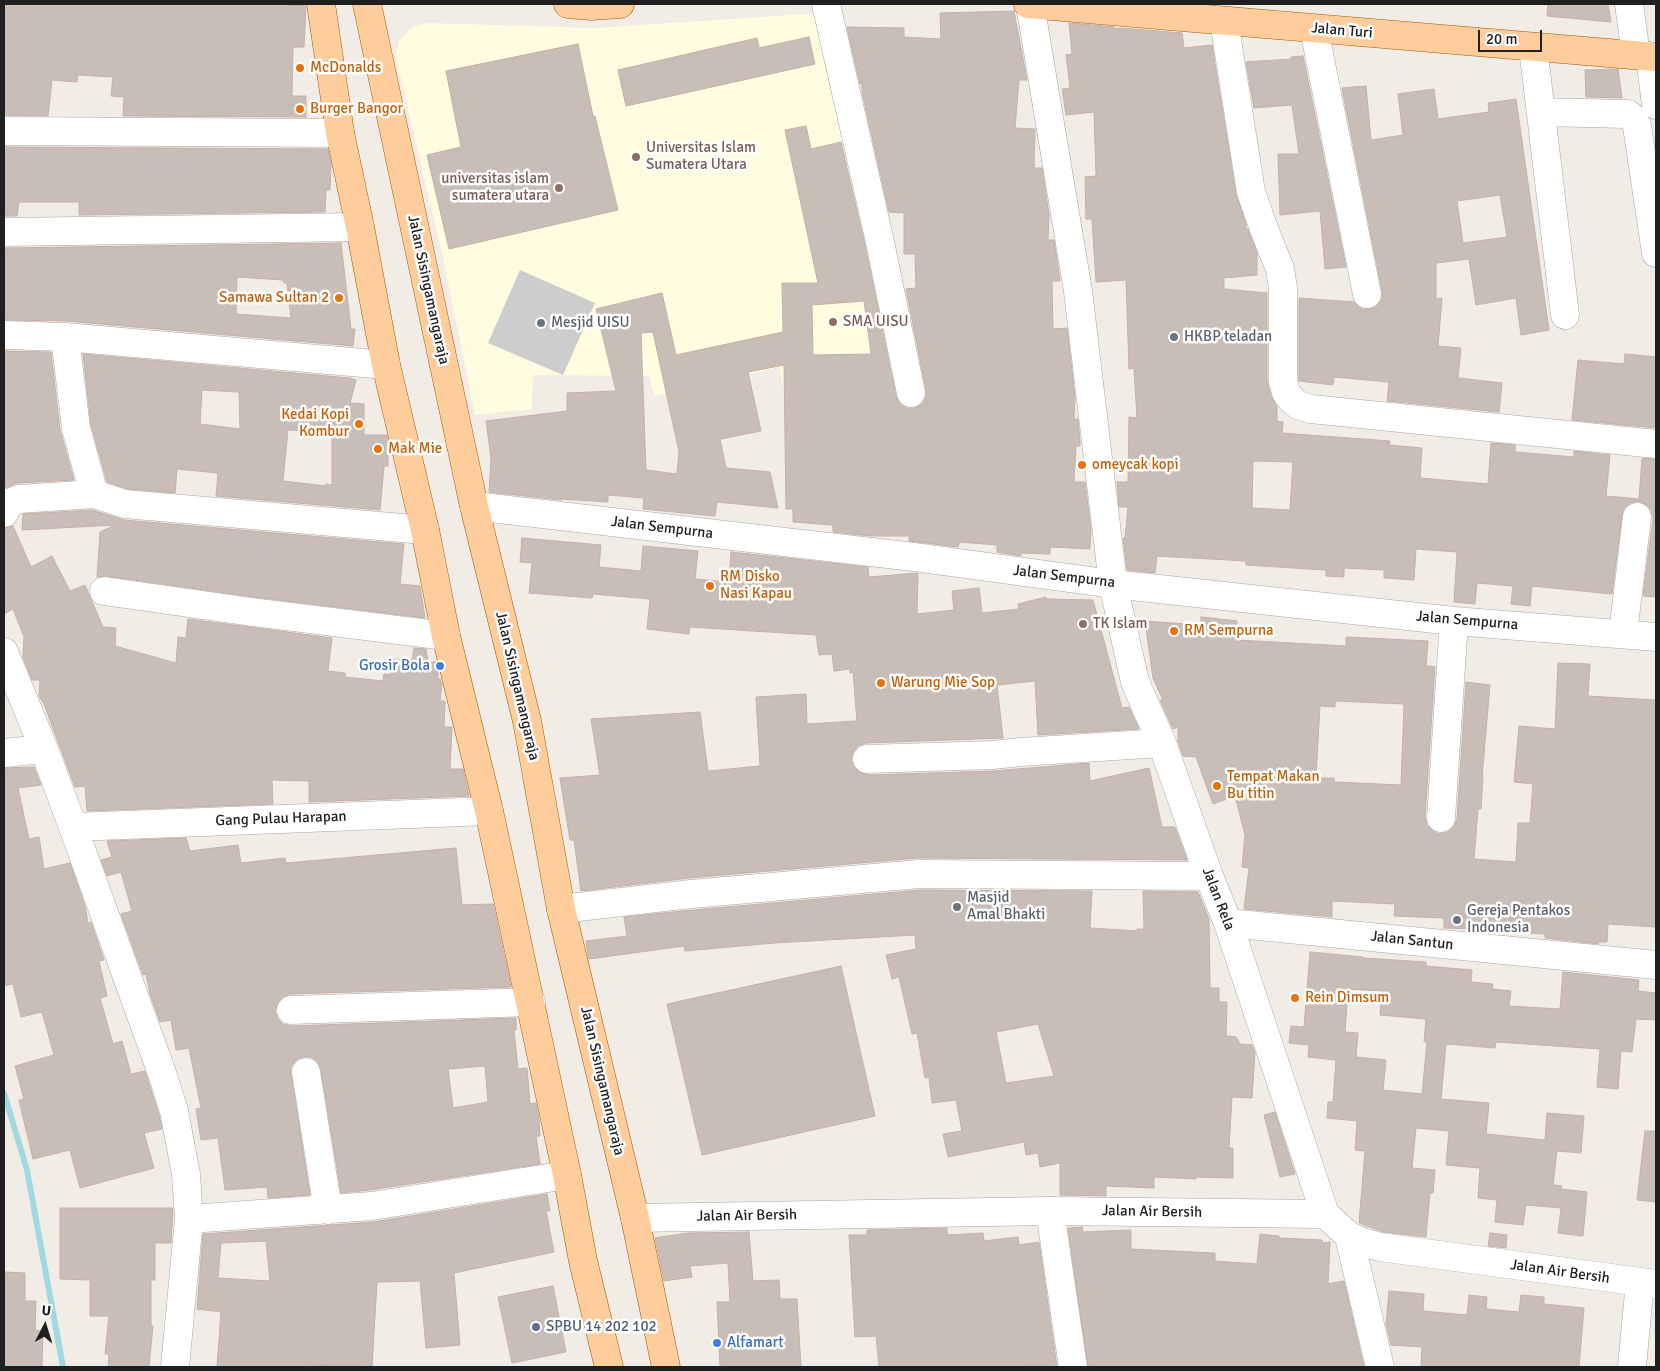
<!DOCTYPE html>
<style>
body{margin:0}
#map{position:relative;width:1660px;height:1371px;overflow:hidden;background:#f1ece5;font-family:Signika,sans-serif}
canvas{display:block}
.frame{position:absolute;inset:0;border:5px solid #1f1f1f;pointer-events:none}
.north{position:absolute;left:20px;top:1301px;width:50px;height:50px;-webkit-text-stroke:4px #fff;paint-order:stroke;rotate:5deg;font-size:14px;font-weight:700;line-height:20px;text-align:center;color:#1f1f1f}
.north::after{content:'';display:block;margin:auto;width:18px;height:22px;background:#1f1f1f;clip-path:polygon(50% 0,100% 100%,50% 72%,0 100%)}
.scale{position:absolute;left:1478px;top:30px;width:64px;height:22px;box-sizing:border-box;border:2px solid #1f1f1f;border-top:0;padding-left:6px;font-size:15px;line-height:18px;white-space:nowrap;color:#1f1f1f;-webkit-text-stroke:4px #fff;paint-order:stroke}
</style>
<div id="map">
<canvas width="1660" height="1371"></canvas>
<div class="frame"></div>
<div class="north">U</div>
<div class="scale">20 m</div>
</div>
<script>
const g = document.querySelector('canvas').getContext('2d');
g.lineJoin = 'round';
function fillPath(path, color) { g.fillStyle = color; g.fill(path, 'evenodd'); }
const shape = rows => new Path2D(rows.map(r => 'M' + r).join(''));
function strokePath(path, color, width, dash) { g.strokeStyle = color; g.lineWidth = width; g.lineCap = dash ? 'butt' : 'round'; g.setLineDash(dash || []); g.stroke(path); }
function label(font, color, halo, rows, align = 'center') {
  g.font = font + ' Signika,sans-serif'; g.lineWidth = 5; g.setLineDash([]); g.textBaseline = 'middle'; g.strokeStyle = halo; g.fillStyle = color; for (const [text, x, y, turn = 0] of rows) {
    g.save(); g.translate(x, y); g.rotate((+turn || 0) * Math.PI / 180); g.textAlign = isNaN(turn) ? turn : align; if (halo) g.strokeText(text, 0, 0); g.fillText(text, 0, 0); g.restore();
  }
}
fillPath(shape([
 [821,13,897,383,783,387,780,367,654,396,649,376,533,375,532,409,475,415,443,258,396,57,399,41,412,27,428,23,595,28]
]), '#fffce0');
fillPath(shape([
 [520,270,595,303,563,375,488,343]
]), '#cdcdcd');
strokePath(shape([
 [4,1093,27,1170,63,1367]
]), '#a1d9e3', 6);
const building = shape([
 [4,4,280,4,306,6,304,47,293,47,292,96,306,96,306,117,123,116,124,97,111,96,113,77,78,75,77,82,52,80,48,116,4,115,4,4],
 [1548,4,1608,4,1611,22,1547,16,1548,4],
 [1014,11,1027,80,1019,80,1015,128,1035,129,1034,168,1042,168,1049,215,1048,240,1054,240,1060,281,1052,281,1053,329,1067,328,1075,397,1074,419,1078,419,1080,442,1080,446,1076,446,1074,482,1085,482,1091,530,1090,549,1050,547,1050,554,1021,553,1021,556,997,552,997,545,959,542,958,547,909,541,909,536,870,536,833,532,833,525,793,522,793,509,786,509,784,365,748,372,761,431,720,439,726,468,770,472,778,508,717,502,715,516,643,509,644,498,608,495,608,502,562,499,561,500,489,492,491,458,486,421,567,411,567,393,616,391,596,309,662,293,676,355,783,332,782,283,818,283,785,130,806,126,811,149,841,142,865,245,896,396,900,404,907,408,915,408,922,404,926,397,926,390,906,289,916,288,915,254,904,254,904,213,889,212,862,92,862,84,860,84,847,27,904,28,904,37,941,39,940,13,1014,11],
 [864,301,871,354,813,355,812,305,864,301],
 [653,332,679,452,677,474,646,470,641,333,653,332],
 [1069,23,1115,27,1115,29,1121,28,1182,33,1184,48,1212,45,1236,194,1246,224,1246,229,1248,229,1257,253,1257,275,1224,278,1224,289,1267,293,1267,381,1271,396,1277,407,1277,421,1283,422,1282,433,1390,441,1389,445,1422,448,1420,478,1488,484,1491,443,1515,445,1515,452,1574,457,1574,451,1610,455,1606,496,1639,499,1642,458,1656,459,1656,597,1643,596,1653,518,1651,510,1647,505,1638,501,1630,503,1624,508,1622,515,1612,594,1532,586,1530,606,1511,604,1513,586,1477,583,1475,604,1454,602,1457,552,1416,549,1414,580,1384,578,1384,570,1344,568,1344,577,1326,576,1326,570,1246,565,1246,561,1157,556,1155,573,1127,570,1123,538,1125,538,1128,507,1119,507,1117,482,1128,482,1129,417,1137,418,1134,368,1129,369,1126,280,1096,282,1092,219,1086,219,1085,177,1096,176,1094,112,1066,115,1062,89,1070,88,1066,55,1072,54,1069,23],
 [1253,461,1293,462,1290,510,1252,508,1253,461],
 [809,37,815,64,626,106,618,70,757,38,759,48,809,37],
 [578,44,593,116,595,116,618,210,449,249,427,155,461,147,446,71,578,44],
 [1303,56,1346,267,1325,269,1320,211,1280,215,1278,154,1299,154,1292,105,1254,108,1246,62,1292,59,1291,57,1303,56],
 [1618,69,1622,98,1586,97,1585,70,1618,69],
 [1366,86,1371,140,1403,135,1398,94,1434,89,1438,119,1489,112,1488,103,1516,99,1549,330,1521,335,1516,298,1476,305,1469,259,1436,263,1436,299,1442,298,1438,346,1461,348,1458,378,1502,383,1499,412,1387,401,1389,382,1334,377,1333,385,1299,381,1299,298,1354,302,1362,309,1370,309,1377,306,1382,299,1382,291,1342,88,1366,86],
 [1500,195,1507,237,1463,243,1457,201,1500,195],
 [4,147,328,149,331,164,330,190,326,190,325,212,79,215,79,202,19,202,17,216,4,216,4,147],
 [341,243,351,329,355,329,353,346,66,321,4,320,4,248,341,243],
 [237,277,283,280,284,283,287,283,291,318,236,314,237,277],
 [4,351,51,352,60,430,74,480,18,483,4,488,4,351],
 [83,354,350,378,356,380,350,403,364,404,364,435,387,435,388,442,388,466,384,466,380,510,216,496,218,473,177,469,175,493,128,489,107,482,91,425,83,354],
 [202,390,239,392,240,429,200,424,202,390],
 [288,430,332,431,332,485,326,484,326,486,283,481,288,430],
 [1625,354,1656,357,1656,428,1572,420,1578,360,1624,364,1625,354],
 [92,510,124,520,404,544,400,584,420,586,425,618,254,597,106,576,97,577,100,532,115,525,22,530,23,514,92,510],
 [13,526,31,567,52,556,70,591,85,585,103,627,116,628,115,646,176,663,178,637,186,638,188,619,332,638,328,671,345,673,345,677,383,681,384,674,390,675,392,659,412,660,414,648,426,649,428,662,436,662,438,671,438,679,440,679,442,684,440,701,445,701,444,727,452,727,450,769,463,769,469,796,309,802,309,781,272,780,273,804,87,811,85,786,75,787,44,704,39,696,40,680,32,680,23,657,24,637,13,609,4,614,4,528,13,526],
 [522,538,601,545,599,567,641,571,643,546,698,551,695,579,729,582,731,552,868,567,869,577,918,573,917,614,954,610,952,591,979,588,982,613,1019,609,1018,604,1046,597,1046,599,1093,600,1122,708,1129,707,1139,729,1038,735,1035,681,997,685,1003,738,866,743,858,746,853,752,851,760,854,767,859,772,868,775,993,771,1089,763,1090,781,1149,768,1162,827,1175,827,1187,860,918,858,689,878,581,891,574,840,570,840,560,778,600,775,591,719,700,712,708,771,760,766,756,697,806,694,807,724,857,721,853,672,850,673,850,669,834,671,832,654,819,655,816,635,690,627,689,634,647,629,650,599,593,594,592,598,529,593,532,563,520,562,522,538],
 [1201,617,1237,621,1236,640,1346,646,1346,637,1428,641,1426,666,1435,667,1425,817,1427,825,1433,831,1439,834,1448,832,1454,826,1457,819,1466,682,1490,685,1482,777,1483,777,1481,809,1478,809,1474,859,1516,862,1518,823,1530,823,1533,784,1514,782,1519,726,1555,729,1558,663,1590,664,1588,696,1656,700,1656,927,1608,924,1607,942,1598,942,1598,944,1545,938,1545,934,1511,932,1511,930,1444,928,1444,918,1394,916,1395,904,1332,901,1332,917,1244,909,1249,868,1242,867,1245,835,1235,796,1213,804,1196,757,1183,756,1178,741,1178,727,1173,729,1160,700,1163,700,1153,678,1145,621,1201,625,1201,617],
 [1335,701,1404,704,1401,785,1334,782,1334,778,1316,778,1320,706,1335,707,1335,701],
 [34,767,41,785,18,788,29,839,39,837,44,869,70,863,85,906,88,923,91,922,104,960,99,961,107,996,100,998,113,1044,122,1041,131,1074,145,1071,159,1115,162,1129,144,1133,154,1168,80,1188,70,1150,33,1159,19,1100,24,1099,15,1066,54,1055,42,1012,21,1017,13,984,4,986,4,768,34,767],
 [186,838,190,851,238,845,241,863,285,858,286,863,456,848,462,905,493,904,511,987,290,994,283,997,278,1002,275,1011,278,1019,283,1024,292,1026,516,1018,516,1030,514,1030,518,1069,527,1068,530,1104,536,1103,539,1120,540,1136,536,1136,540,1164,370,1190,341,1193,321,1070,318,1062,311,1057,304,1057,296,1060,291,1067,291,1074,310,1195,268,1198,267,1187,225,1190,218,1138,201,1140,196,1109,201,1108,189,1048,176,1050,171,1020,160,1022,150,994,146,974,143,975,121,914,132,911,121,872,107,876,101,860,112,857,107,841,186,838],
 [485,1066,488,1102,453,1108,448,1069,485,1066],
 [920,890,1092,891,1090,928,1137,931,1137,929,1144,929,1143,891,1198,892,1209,919,1210,988,1219,988,1219,1002,1227,1002,1226,1036,1236,1037,1240,1044,1252,1045,1255,1053,1252,1098,1232,1097,1229,1148,1233,1148,1233,1178,1196,1177,1196,1179,1154,1177,1154,1188,1106,1186,1106,1196,1060,1195,1060,1163,1040,1167,1038,1153,1026,1155,1024,1142,948,1157,943,1134,962,1131,956,1100,932,1103,929,1077,925,1078,917,1033,912,1034,899,977,892,979,886,955,916,949,915,935,774,943,685,951,684,946,589,959,587,950,586,941,627,936,624,917,693,910,920,890],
 [1038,1024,1054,1076,1006,1083,996,1032,1038,1024],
 [1310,952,1363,957,1363,958,1426,962,1426,966,1472,970,1471,982,1493,984,1492,989,1511,991,1509,1006,1560,1009,1563,972,1639,980,1638,991,1656,993,1656,1020,1636,1019,1632,1052,1621,1051,1618,1089,1597,1087,1600,1049,1496,1042,1495,1048,1446,1044,1441,1099,1489,1103,1486,1134,1545,1140,1547,1113,1584,1116,1581,1153,1557,1151,1553,1185,1562,1186,1561,1189,1587,1192,1583,1236,1558,1233,1561,1208,1526,1205,1523,1225,1495,1222,1497,1200,1478,1198,1480,1168,1446,1165,1449,1131,1416,1128,1412,1168,1435,1170,1433,1193,1430,1193,1426,1237,1383,1232,1359,1223,1365,1151,1355,1150,1357,1121,1327,1118,1328,1102,1333,1102,1336,1060,1308,1057,1309,1045,1289,1043,1291,1026,1304,1027,1310,952],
 [1348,989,1382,991,1380,1015,1426,1019,1424,1042,1427,1042,1422,1094,1383,1090,1386,1060,1356,1057,1358,1033,1345,1032,1348,989],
 [841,966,875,1116,702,1155,667,1004,841,966],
 [1275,1112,1295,1174,1280,1177,1264,1115,1275,1112],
 [1645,1131,1656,1131,1656,1202,1637,1200,1645,1131],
 [547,1194,550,1211,546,1211,554,1252,454,1273,460,1345,426,1348,420,1281,377,1282,372,1367,308,1365,308,1367,217,1367,221,1312,197,1309,203,1234,373,1222,547,1194],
 [266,1241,270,1281,218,1278,221,1243,266,1241],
 [60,1208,173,1208,171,1243,155,1243,155,1280,151,1280,151,1326,153,1326,149,1367,108,1367,109,1354,105,1354,109,1316,90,1316,90,1280,60,1279,60,1208],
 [1082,1227,1083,1232,1131,1230,1131,1249,1215,1253,1215,1261,1257,1264,1260,1234,1279,1236,1279,1238,1322,1240,1323,1243,1330,1242,1328,1284,1344,1281,1364,1367,1088,1367,1068,1228,1082,1227],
 [947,1228,947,1235,983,1233,984,1241,1018,1237,1019,1245,1039,1242,1057,1367,1042,1367,1042,1365,1025,1367,879,1367,876,1336,855,1337,849,1235,867,1235,867,1230,947,1228],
 [749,1232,753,1281,779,1280,780,1299,797,1299,801,1367,720,1367,717,1302,730,1302,728,1263,690,1266,692,1277,664,1281,655,1238,688,1233,749,1232],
 [1490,1233,1507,1235,1506,1248,1488,1246,1490,1233],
 [4,1272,25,1273,25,1301,36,1301,35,1330,43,1331,42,1367,4,1367,4,1272],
 [553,1286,566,1352,512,1363,498,1297,553,1286],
 [1389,1291,1424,1294,1423,1311,1467,1315,1469,1295,1487,1297,1486,1309,1519,1312,1521,1295,1544,1297,1544,1304,1584,1308,1579,1367,1421,1367,1422,1347,1391,1345,1386,1324,1389,1291]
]);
fillPath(building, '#c9bdb7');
strokePath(building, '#c4b0a5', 1);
const minor = shape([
 [826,4,880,242,911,393],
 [1030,4,1078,291,1113,584,1135,682,1162,743,1209,876,1228,923,1325,1214],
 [1629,4,1636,55],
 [1224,21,1251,192,1264,229,1280,269,1283,288,1283,381,1286,392,1291,399,1298,405,1311,409,1656,444],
 [1314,29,1367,294],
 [1533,47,1565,315],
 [1650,56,1656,105],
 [1541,112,1628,114,1634,119,1637,126,1656,253],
 [4,131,340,133],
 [4,232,360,227],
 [4,335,65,337,386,365],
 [65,337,76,428,94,494,125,504,425,530],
 [474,506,914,557,1113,584,1454,621,1656,637],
 [4,513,9,503,19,499,94,494],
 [104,591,252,612,446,636],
 [1623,633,1637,517],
 [4,652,44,749,73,827,163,1076,174,1111,186,1174,189,1219,175,1367],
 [4,753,44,749],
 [867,759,992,755,1021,752,1162,743],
 [1441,818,1454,621],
 [73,827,489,811],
 [561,909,691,894,919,874,1209,876],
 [1228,923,1656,965],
 [291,1010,531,1002],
 [306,1072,328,1210],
 [1050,1211,1073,1367],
 [635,1218,1050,1211,1325,1214,1349,1236,1362,1242,1380,1247,1656,1284],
 [189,1219,372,1206,567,1175],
 [1349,1236,1380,1367],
 [1632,1367,1640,1282]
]);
const major = shape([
 [321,4,340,133,360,227,386,365,425,530,446,636,489,811,567,1175,583,1261,609,1367],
 [367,4,474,506,527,721,561,909,635,1218,666,1367],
 [568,4,591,6,620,4],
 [1028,4,1656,57]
]);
strokePath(minor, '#a6a6a6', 29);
strokePath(major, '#9b5b00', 29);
strokePath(minor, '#fff', 28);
strokePath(major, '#ffcc9c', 28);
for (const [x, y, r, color] of [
 [300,68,5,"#e8710a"],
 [300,109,5,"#e8710a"],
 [636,157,5,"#8d6e63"],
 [559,188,5,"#8d6e63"],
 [339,298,5,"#e8710a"],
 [833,322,5,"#8d6e63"],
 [541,323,5,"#6b7280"],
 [1174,337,5,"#6b7280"],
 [359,424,5,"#e8710a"],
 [378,449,5,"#e8710a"],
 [1082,465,5,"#e8710a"],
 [710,586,5,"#e8710a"],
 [1083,624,5,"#8d6e63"],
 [1174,631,5,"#e8710a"],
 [440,666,5,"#3f7fe0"],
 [881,683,5,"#e8710a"],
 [1217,786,5,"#e8710a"],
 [957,907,5,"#6b7280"],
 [1457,920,5,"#6b7280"],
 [1295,998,5,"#e8710a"],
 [536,1327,5,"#5c6f8a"],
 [717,1343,5,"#3f7fe0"]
]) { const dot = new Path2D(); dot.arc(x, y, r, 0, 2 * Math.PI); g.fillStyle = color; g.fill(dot); strokePath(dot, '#fff', 2); }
label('15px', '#1f1f1f', '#fff', [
 ["Jalan Turi",1342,31,5],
 ["Jalan Sisingamangaraja",428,290,78],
 ["Jalan Sempurna",662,528,7],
 ["Jalan Sempurna",1064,577,7],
 ["Jalan Sempurna",1467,621,5],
 ["Jalan Sisingamangaraja",517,686,77],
 ["Gang Pulau Harapan",281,819,-2],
 ["Jalan Rela",1218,899,69],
 ["Jalan Santun",1412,941,6],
 ["Jalan Sisingamangaraja",602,1081,77],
 ["Jalan Air Bersih",1152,1212,1],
 ["Jalan Air Bersih",747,1216,-1],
 ["Jalan Air Bersih",1560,1272,8]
]);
label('15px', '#c56008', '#fff', [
 ["McDonalds",310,68],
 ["Burger Bangor",310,109],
 ["Samawa Sultan 2",329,298,"right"],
 ["Kedai Kopi",349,415,"right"],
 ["Kombur",349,432,"right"],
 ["Mak Mie",388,449],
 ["omeycak kopi",1092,465],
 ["RM Disko",720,577],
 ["Nasi Kapau",720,594],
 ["RM Sempurna",1184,631],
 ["Warung Mie Sop",891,683],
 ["Tempat Makan",1227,777],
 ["Bu titin",1227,794],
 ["Rein Dimsum",1305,998]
], 'left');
label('15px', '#785e54', '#fff', [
 ["Universitas Islam",646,148],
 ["Sumatera Utara",646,165],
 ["universitas islam",549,179,"right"],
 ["sumatera utara",549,196,"right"],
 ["SMA UISU",843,322],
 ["TK Islam",1093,624]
], 'left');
label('15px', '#5b616d', '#fff', [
 ["Mesjid UISU",551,323],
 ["HKBP teladan",1184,337],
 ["Masjid",967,898],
 ["Amal Bhakti",967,915],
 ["Gereja Pentakos",1467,911],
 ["Indonesia",1467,928]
], 'left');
label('15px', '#366cbe', '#fff', [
 ["Grosir Bola",430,666],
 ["Alfamart",727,1343,"left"]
], 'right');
label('15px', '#4e5e75', '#fff', [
 ["SPBU 14 202 102",546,1327]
], 'left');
</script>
